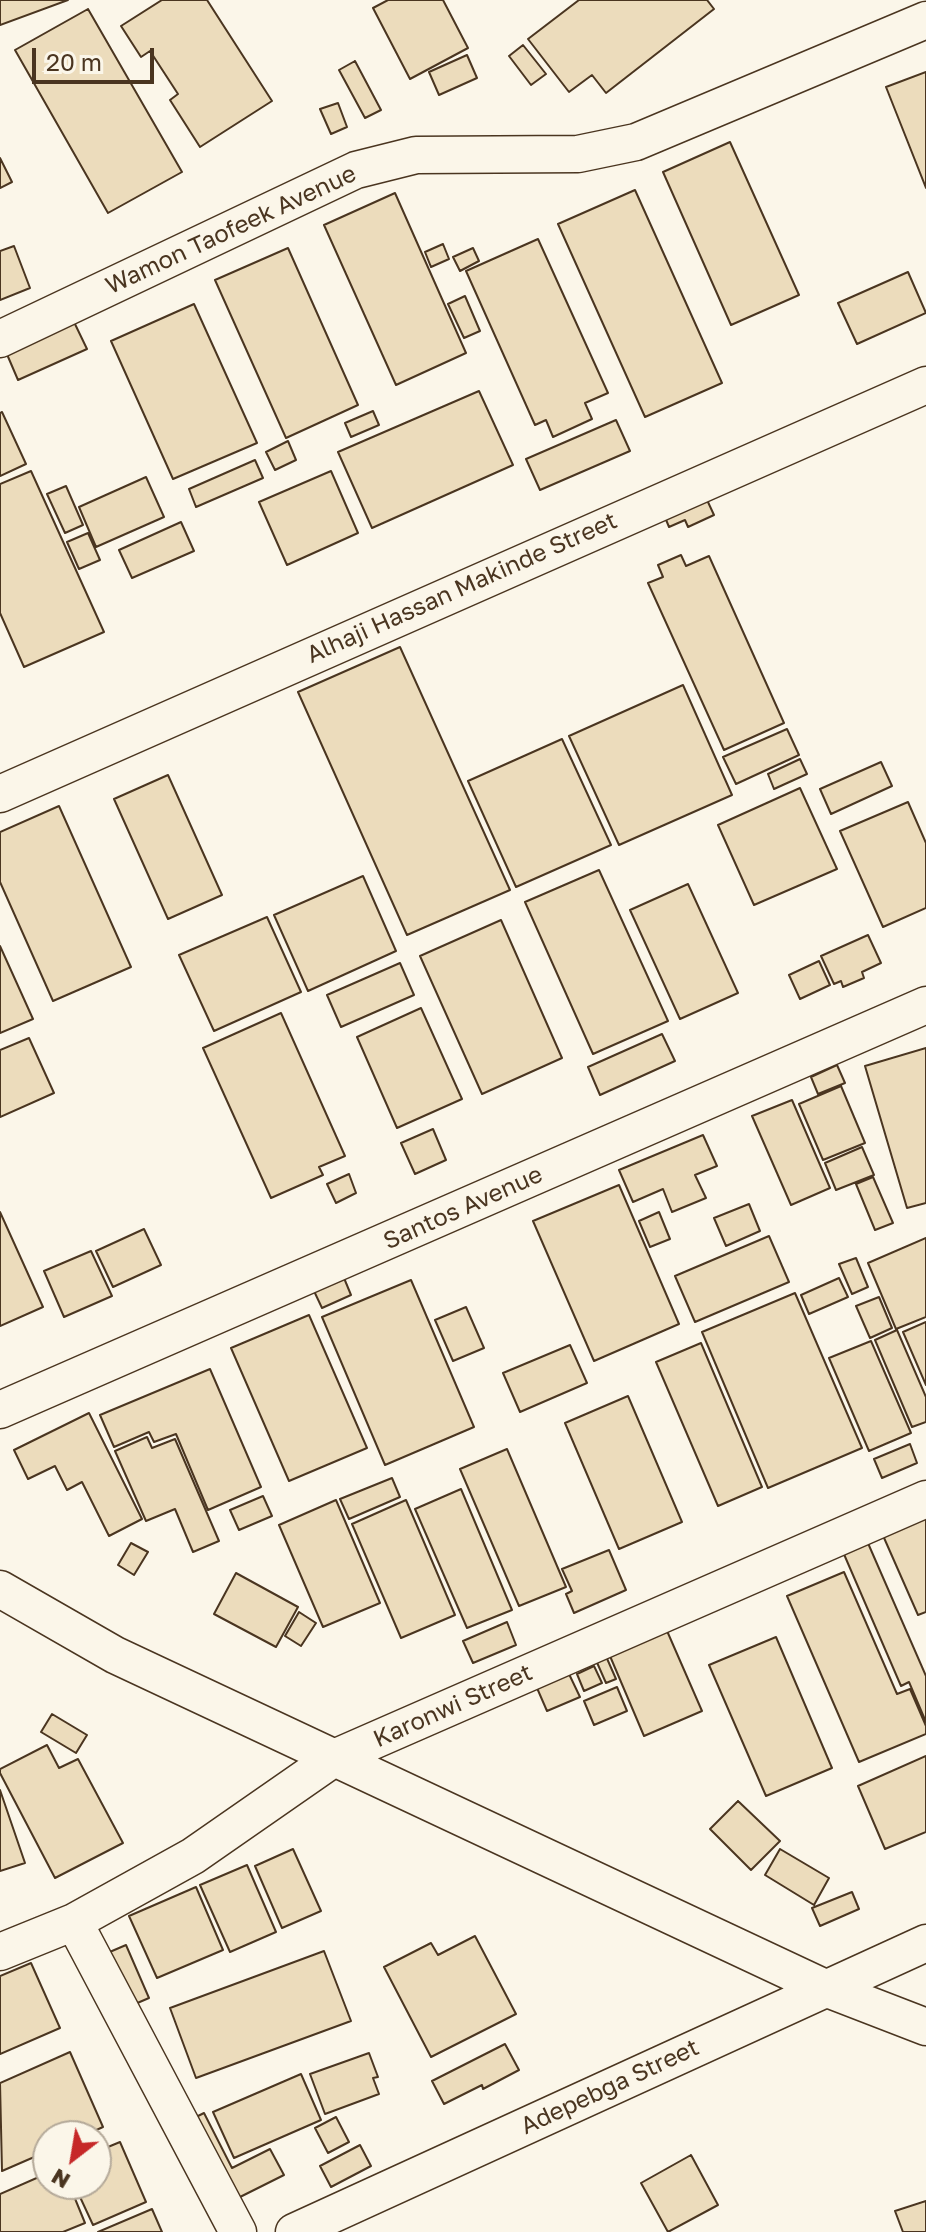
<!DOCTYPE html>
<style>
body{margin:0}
#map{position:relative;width:926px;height:2232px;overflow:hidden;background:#fbf6e9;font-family:"Golos Text",sans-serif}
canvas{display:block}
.north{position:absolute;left:32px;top:2120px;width:80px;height:80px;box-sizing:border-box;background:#fbf6e9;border:2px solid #b4a999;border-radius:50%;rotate:211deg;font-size:22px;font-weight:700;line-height:32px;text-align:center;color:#4a3520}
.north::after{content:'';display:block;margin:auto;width:28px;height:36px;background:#c62828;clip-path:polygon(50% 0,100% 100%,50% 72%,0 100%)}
.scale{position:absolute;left:32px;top:48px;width:122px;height:36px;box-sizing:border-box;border:4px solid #4a3520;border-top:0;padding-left:10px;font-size:24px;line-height:28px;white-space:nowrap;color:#4a3520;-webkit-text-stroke:6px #fbf6e9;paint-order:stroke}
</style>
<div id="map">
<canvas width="926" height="2232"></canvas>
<div class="north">N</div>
<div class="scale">20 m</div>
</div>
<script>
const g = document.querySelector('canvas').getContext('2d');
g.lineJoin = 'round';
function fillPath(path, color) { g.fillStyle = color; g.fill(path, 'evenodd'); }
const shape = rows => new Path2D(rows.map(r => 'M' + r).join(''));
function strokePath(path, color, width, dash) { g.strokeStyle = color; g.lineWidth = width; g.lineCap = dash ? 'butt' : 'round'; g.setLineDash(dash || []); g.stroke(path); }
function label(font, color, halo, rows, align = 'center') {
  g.font = font + ' "Golos Text",sans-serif'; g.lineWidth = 6; g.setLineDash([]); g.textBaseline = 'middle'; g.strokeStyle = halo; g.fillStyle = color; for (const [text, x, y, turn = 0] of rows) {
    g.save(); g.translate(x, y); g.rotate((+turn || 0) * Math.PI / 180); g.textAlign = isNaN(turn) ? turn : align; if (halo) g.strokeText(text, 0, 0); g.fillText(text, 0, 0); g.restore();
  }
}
const building = shape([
 [0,0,68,0,0,25,0,0],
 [162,0,207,0,272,101,200,147,170,100,178,94,150,51,141,57,121,26,162,0],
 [388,0,443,0,468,48,410,79,373,8,388,0],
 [579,0,707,0,714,9,606,93,592,75,569,92,528,39,579,0],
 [88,9,182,172,108,213,15,50,88,9],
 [523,45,546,74,531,85,509,56,523,45],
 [467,55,477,78,439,95,429,72,467,55],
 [355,61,381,110,365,118,339,70,355,61],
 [926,72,926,188,886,87,926,72],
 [338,103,347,127,331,134,320,109,338,103],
 [730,142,799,295,731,325,663,172,730,142],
 [0,158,12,182,0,188,0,158],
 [635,190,722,383,645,417,558,224,635,190],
 [395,193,466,353,396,385,324,225,395,193],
 [538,239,608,393,585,403,592,419,553,437,546,420,535,425,466,271,538,239],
 [443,244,449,259,431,267,425,252,443,244],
 [14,246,30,288,0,300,0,251,14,246],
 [288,248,358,405,286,438,215,280,288,248],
 [473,248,479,261,460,271,453,257,473,248],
 [908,272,926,313,857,344,838,303,908,272],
 [465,296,480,331,464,338,448,304,465,296],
 [194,304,257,443,173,479,111,341,194,304],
 [74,322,87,349,18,380,6,352,74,322],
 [479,391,513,465,372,528,338,452,479,391],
 [373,411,379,425,351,437,345,423,373,411],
 [2,412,26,464,0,476,0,413,2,412],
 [616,420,630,451,540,490,526,459,616,420],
 [288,441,296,460,275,470,266,452,288,441],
 [255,460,263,478,196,507,189,489,255,460],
 [31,471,104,632,24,667,0,613,0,484,31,471],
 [331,471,358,533,287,565,259,502,331,471],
 [146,477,164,517,96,547,79,507,146,477],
 [66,486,83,525,65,533,47,494,66,486],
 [701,487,714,515,688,527,685,520,669,527,660,505,701,487],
 [181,522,194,551,132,578,119,550,181,522],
 [88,533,100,560,79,569,67,542,88,533],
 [681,555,686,566,709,556,784,723,724,750,648,583,663,577,658,565,681,555],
 [400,647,510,890,407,935,298,692,400,647],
 [683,685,732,795,619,845,569,736,683,685],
 [787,729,799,755,736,784,723,757,787,729],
 [562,739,611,845,516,887,468,781,562,739],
 [800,759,807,774,774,789,768,774,800,759],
 [881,762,892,786,831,814,820,789,881,762],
 [168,775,222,895,168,919,114,799,168,775],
 [800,788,837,869,754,905,718,825,800,788],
 [908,802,926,843,926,908,883,927,840,831,908,802],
 [59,806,131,967,53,1001,0,882,0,832,59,806],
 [599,870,668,1021,593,1054,525,902,599,870],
 [363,876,396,951,308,991,274,915,363,876],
 [688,884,738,993,680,1019,630,910,688,884],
 [267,917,301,992,214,1031,179,955,267,917],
 [501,920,562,1058,482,1094,420,956,501,920],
 [868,935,881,963,862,972,864,978,843,987,841,981,834,984,821,956,868,935],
 [0,946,33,1019,0,1033,0,946],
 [819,961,830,985,800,999,789,975,819,961],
 [400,963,414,995,341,1027,327,995,400,963],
 [421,1008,462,1099,397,1128,357,1037,421,1008],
 [281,1013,345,1156,319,1167,323,1175,271,1198,203,1048,281,1013],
 [662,1034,675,1061,600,1095,588,1067,662,1034],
 [29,1038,54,1093,0,1117,0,1050,29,1038],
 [926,1048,926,1203,907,1208,865,1066,926,1048],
 [837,1065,845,1083,818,1094,811,1077,837,1065],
 [841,1086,865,1143,823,1160,799,1104,841,1086],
 [792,1100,830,1188,791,1205,752,1116,792,1100],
 [433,1129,446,1160,415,1174,401,1143,433,1129],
 [703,1135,717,1166,695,1175,706,1198,672,1212,663,1189,633,1202,619,1170,703,1135],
 [862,1147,874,1175,836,1190,825,1163,862,1147],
 [349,1174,356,1193,336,1203,327,1184,349,1174],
 [873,1177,893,1223,875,1230,856,1184,873,1177],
 [619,1185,679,1324,594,1361,533,1221,619,1185],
 [749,1204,760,1231,726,1246,714,1218,749,1204],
 [0,1212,43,1307,0,1326,0,1212],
 [659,1212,670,1239,650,1247,639,1221,659,1212],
 [144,1229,161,1265,113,1287,96,1251,144,1229],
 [769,1236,789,1282,695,1322,675,1276,769,1236],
 [926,1238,926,1317,896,1329,868,1263,926,1238],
 [91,1251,112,1296,64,1317,44,1271,91,1251],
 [856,1258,868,1287,852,1294,839,1264,856,1258],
 [344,1278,351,1295,322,1308,314,1291,344,1278],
 [839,1278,848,1297,809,1314,801,1295,839,1278],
 [411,1280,474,1427,385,1465,322,1317,411,1280],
 [795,1293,862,1448,768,1488,702,1332,795,1293],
 [879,1297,892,1328,870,1338,856,1306,879,1297],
 [466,1307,484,1348,453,1361,435,1320,466,1307],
 [309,1315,367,1448,289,1481,231,1348,309,1315],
 [926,1322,926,1385,903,1332,926,1322],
 [897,1330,926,1397,926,1422,912,1427,875,1340,897,1330],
 [871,1341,911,1433,869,1451,829,1358,871,1341],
 [701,1343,762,1487,718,1506,656,1362,701,1343],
 [570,1345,587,1383,520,1412,503,1373,570,1345],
 [210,1369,261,1487,208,1510,176,1434,154,1442,149,1432,114,1447,100,1415,210,1369],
 [628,1396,682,1522,619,1549,565,1423,628,1396],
 [89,1413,142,1519,109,1536,82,1482,67,1490,55,1466,28,1479,14,1450,89,1413],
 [147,1437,152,1448,175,1439,219,1541,193,1552,175,1509,146,1521,115,1451,147,1437],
 [910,1444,917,1463,882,1478,874,1459,910,1444],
 [507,1449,566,1587,519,1606,460,1469,507,1449],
 [392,1478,400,1497,349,1519,340,1499,392,1478],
 [461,1489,512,1610,467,1628,415,1509,461,1489],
 [263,1496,272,1516,239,1530,230,1510,263,1496],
 [336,1500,380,1603,323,1627,279,1525,336,1500],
 [406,1500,455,1615,401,1638,352,1524,406,1500],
 [926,1512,926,1612,918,1615,881,1531,926,1512],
 [864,1534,926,1676,926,1722,909,1682,901,1686,840,1545,864,1534],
 [131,1543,148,1552,134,1575,118,1565,131,1543],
 [609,1550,626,1590,574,1613,566,1594,572,1591,562,1569,609,1550],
 [844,1572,897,1694,910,1689,926,1726,926,1734,859,1762,787,1596,844,1572],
 [236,1573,298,1607,276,1647,214,1614,236,1573],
 [299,1612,316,1623,301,1646,285,1636,299,1612],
 [507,1622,516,1645,473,1663,463,1641,507,1622],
 [664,1624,702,1711,644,1736,607,1649,664,1624],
 [776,1637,832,1768,766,1796,709,1665,776,1637],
 [605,1654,616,1679,606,1683,595,1658,605,1654],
 [594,1666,602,1683,584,1691,577,1674,594,1666],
 [569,1674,580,1697,547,1711,537,1688,569,1674],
 [617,1687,627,1711,594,1725,584,1701,617,1687],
 [52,1714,87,1735,76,1753,41,1732,52,1714],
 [47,1745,59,1768,78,1759,123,1843,55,1878,0,1773,0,1769,47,1745],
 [926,1756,926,1832,885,1849,858,1786,926,1756],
 [0,1790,25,1863,0,1871,0,1790],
 [738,1801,780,1841,751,1870,710,1829,738,1801],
 [293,1849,321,1911,282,1928,255,1866,293,1849],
 [780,1849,829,1878,814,1905,765,1875,780,1849],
 [247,1865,276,1932,230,1952,200,1885,247,1865],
 [196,1887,223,1950,157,1978,129,1916,196,1887],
 [852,1892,859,1909,820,1926,812,1908,852,1892],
 [475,1936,516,2014,431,2057,384,1967,431,1943,438,1955,475,1936],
 [126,1945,149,1998,128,2007,105,1954,126,1945],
 [324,1951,351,2021,196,2078,170,2008,324,1951],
 [31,1963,60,2028,0,2054,0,1976,31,1963],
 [505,2044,519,2070,483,2089,482,2085,444,2104,432,2081,505,2044],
 [70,2052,103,2127,83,2136,48,2136,48,2151,2,2171,0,2083,70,2052],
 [369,2053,378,2077,373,2078,379,2094,325,2114,310,2074,369,2053],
 [301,2074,321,2120,234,2158,213,2112,301,2074],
 [204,2113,232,2168,270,2149,284,2175,228,2203,186,2122,204,2113],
 [336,2117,349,2142,328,2153,315,2128,336,2117],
 [120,2142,146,2202,93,2225,74,2184,96,2184,96,2152,120,2142],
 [360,2145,371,2166,331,2187,320,2166,360,2145],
 [691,2155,718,2205,668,2232,641,2183,691,2155],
 [48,2173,48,2184,69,2184,85,2223,63,2232,0,2232,0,2194,48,2173],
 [926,2201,926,2232,903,2232,895,2211,926,2201],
 [152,2209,162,2232,98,2232,152,2209]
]);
fillPath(building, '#ecdcbc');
strokePath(building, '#4a3520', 2);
const minor = shape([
 [0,339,356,170,416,155,578,154,636,142,926,20],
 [0,794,926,385],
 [0,1410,926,1005],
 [0,1589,115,1655,825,1988,926,2027],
 [74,1922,238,2232],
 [0,1952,74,1922,193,1856,334,1758,926,1499],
 [294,2232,926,1943]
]);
strokePath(minor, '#4a3520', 39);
strokePath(minor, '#fbf6e9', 36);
label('24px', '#4a3520', '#fbf6e9', [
 ["Wamon Taofeek Avenue",231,230,-25],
 ["Alhaji Hassan Makinde Street",462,588,-24],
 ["Santos Avenue",463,1208,-24],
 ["Karonwi Street",453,1706,-24],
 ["Adepebga Street",610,2087,-25]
]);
</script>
